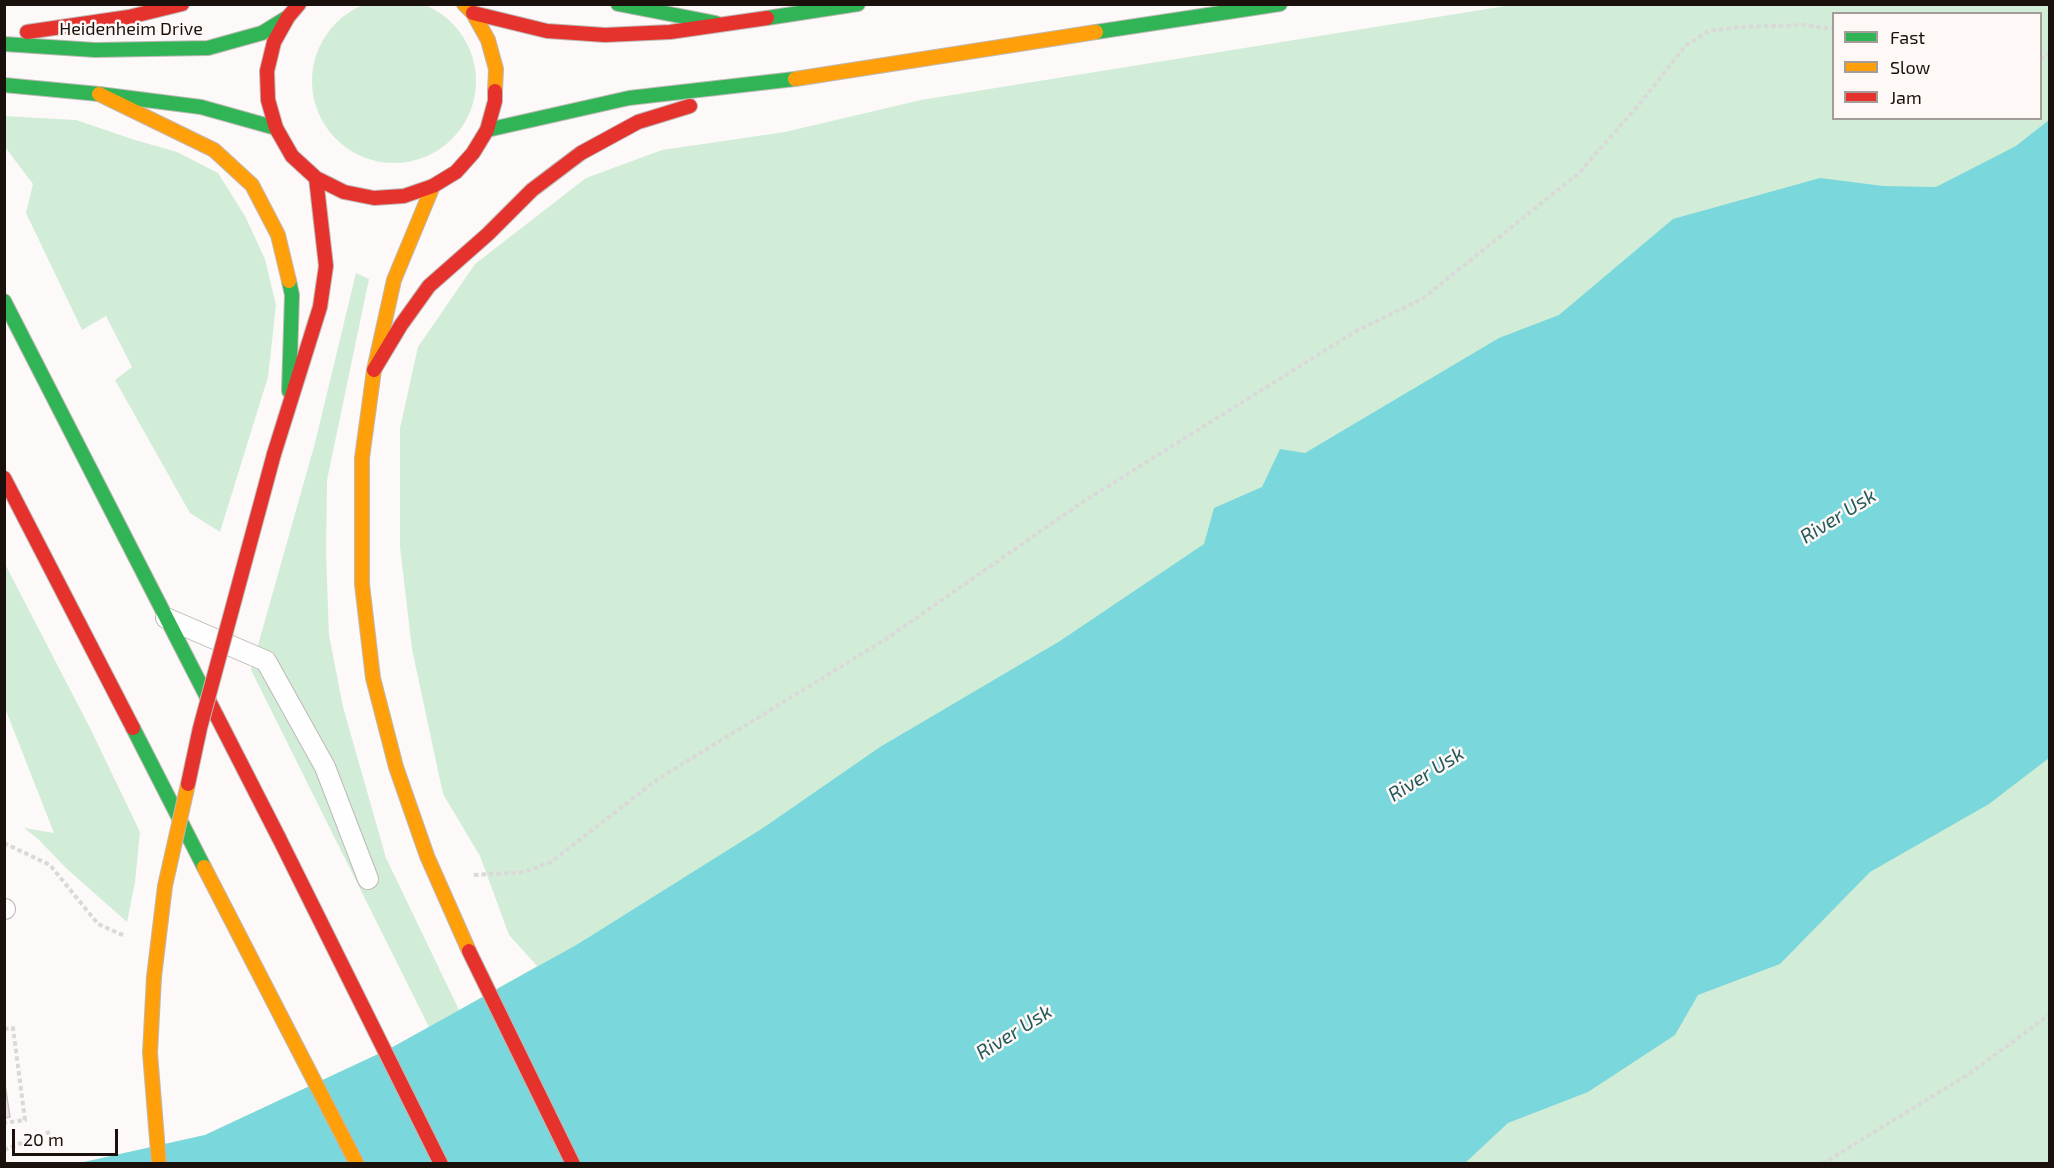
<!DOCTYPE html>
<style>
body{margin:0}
#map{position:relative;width:2054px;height:1168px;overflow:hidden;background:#fcf9f8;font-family:"Exo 2",sans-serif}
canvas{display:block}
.frame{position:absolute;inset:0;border:6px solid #1a110d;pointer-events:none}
.legend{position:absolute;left:1832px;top:12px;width:210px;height:108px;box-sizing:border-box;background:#fef8f6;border:2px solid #a39c99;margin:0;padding:8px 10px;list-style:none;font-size:18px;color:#1a110d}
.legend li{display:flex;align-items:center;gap:12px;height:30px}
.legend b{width:30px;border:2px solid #a39c99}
.scale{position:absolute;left:12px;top:1129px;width:106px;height:27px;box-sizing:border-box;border:3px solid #1a110d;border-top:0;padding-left:8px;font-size:18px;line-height:21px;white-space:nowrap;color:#1a110d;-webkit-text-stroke:4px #fef8f6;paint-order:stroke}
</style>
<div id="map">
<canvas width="2054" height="1168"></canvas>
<div class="frame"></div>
<ul class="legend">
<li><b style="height:8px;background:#30b455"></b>Fast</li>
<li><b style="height:8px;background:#ff9f0a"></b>Slow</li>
<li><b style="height:8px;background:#e5322d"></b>Jam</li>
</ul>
<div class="scale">20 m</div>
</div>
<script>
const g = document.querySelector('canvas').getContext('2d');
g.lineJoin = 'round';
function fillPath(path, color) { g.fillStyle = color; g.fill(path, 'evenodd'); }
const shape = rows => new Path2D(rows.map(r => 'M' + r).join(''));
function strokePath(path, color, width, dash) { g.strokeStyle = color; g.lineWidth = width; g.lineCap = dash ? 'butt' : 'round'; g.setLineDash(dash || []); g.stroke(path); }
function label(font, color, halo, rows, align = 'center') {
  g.font = font + ' "Exo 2",sans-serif'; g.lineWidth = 5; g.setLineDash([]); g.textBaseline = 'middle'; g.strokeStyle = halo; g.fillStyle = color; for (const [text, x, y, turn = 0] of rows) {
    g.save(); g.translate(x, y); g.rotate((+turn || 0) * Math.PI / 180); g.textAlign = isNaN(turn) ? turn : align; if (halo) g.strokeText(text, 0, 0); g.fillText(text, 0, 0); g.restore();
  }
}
fillPath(shape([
 '312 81a82 82 0 1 1 164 0a82 82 0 1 1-164 0Z',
 [1512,5,2049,5,2050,248,636,1097,75,1164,205,1135,391,1048,429,1027,251,670,315,443,356,273,369,279,327,480,326,554,329,635,343,707,386,858,459,1010,537,966,509,935,480,856,443,794,412,649,400,547,400,428,418,347,475,264,586,178,662,150,785,132,921,100],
 [1834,14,2040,14,2040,118,1834,118],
 [4,116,76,120,135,140,177,152,218,173,245,216,265,259,276,305,268,377,220,532,190,513,115,380,132,367,106,316,82,330,26,213,33,184,5,147],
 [2049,544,2049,1163,1118,1164],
 [4,562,90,728,140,832,135,882,127,922,67,869,38,839,24,828,54,833,5,708]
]), '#d1edd8');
fillPath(shape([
 [2049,120,2049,758,1989,804,1870,872,1780,964,1698,995,1675,1035,1588,1092,1508,1123,1465,1163,75,1164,205,1135,391,1048,578,944,763,828,880,747,1060,641,1204,544,1214,508,1262,487,1280,449,1305,453,1499,338,1559,315,1673,219,1820,178,1883,186,1936,187,2016,146]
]), '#7ad7db');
const building = shape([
 [4,1078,10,1117,4,1118,4,1078]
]);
fillPath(building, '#ece0e4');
strokePath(building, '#c9c3c4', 1.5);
const lane = shape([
 [166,618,266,661,325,767,368,879],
 [4,909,5,909]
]);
const fast = shape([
 [618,4,716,23],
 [767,18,858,4],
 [1096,32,1280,4],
 [4,44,95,50,208,48,262,33,288,17],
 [4,85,99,94,201,107,276,128],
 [487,130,629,98,795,79],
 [289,281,292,295,289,391],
 [4,301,209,701],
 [133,728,204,867]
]);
const slow = shape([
 [464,4,473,13,488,40,496,69,495,91],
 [795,79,1096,32],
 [99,94,214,150,252,185,278,235,289,281],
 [362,458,374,370,394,280,433,186]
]);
const jam = shape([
 [299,4,288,17,274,42,267,71,268,100,276,128,292,156,316,178,344,192,374,198,404,196,433,186,456,172,473,153,487,130,495,101,495,91],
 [473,13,547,31,605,35,670,32,767,18],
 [27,32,129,17,182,4],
 [374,370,401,325,429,286,488,234,532,190,581,153,638,122,690,106],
 [274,454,320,307,326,266,316,178],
 [4,478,133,728],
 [209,701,279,838]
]);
strokePath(lane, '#bfb9b6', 22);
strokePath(fast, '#bfb9b6', 16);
strokePath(slow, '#bfb9b6', 16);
strokePath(jam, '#bfb9b6', 16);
strokePath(shape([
 [2040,59,2050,54],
 [4,843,50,865,98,924,125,936],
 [474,875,524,872,551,862,658,779,886,639,1078,505,1356,331,1422,299,1579,173,1642,101,1685,46,1709,31,1739,27,1803,25,1834,29],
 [4,1029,13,1028,25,1120,4,1123],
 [4,1150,52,1131],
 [1822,1164,1972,1072,2050,1014]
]), '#dad9d8', 4, [4.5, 3]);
strokePath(lane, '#fffefe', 20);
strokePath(fast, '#30b455', 14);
strokePath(slow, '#ff9f0a', 14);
strokePath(jam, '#e5322d', 14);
const slowBridge = shape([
 [362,458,362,584,373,678,396,767,427,856,469,951],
 [204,867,357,1164],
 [159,1164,150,1053,154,977,165,886,188,784]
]);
const jamBridge = shape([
 [188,784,200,728,274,454],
 [279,838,441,1164],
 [469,951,573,1164]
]);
strokePath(slowBridge, '#bfb9b6', 16, []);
strokePath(jamBridge, '#bfb9b6', 16, []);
strokePath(slowBridge, '#ff9f0a', 14);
strokePath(jamBridge, '#e5322d', 14);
label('18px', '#1a110d', '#fef8f6', [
 ["Heidenheim Drive",131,29]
]);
label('italic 20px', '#22595b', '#fef8f6', [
 ["River Usk",1838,516,-32],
 ["River Usk",1426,774,-32],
 ["River Usk",1014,1032,-32]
]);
</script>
